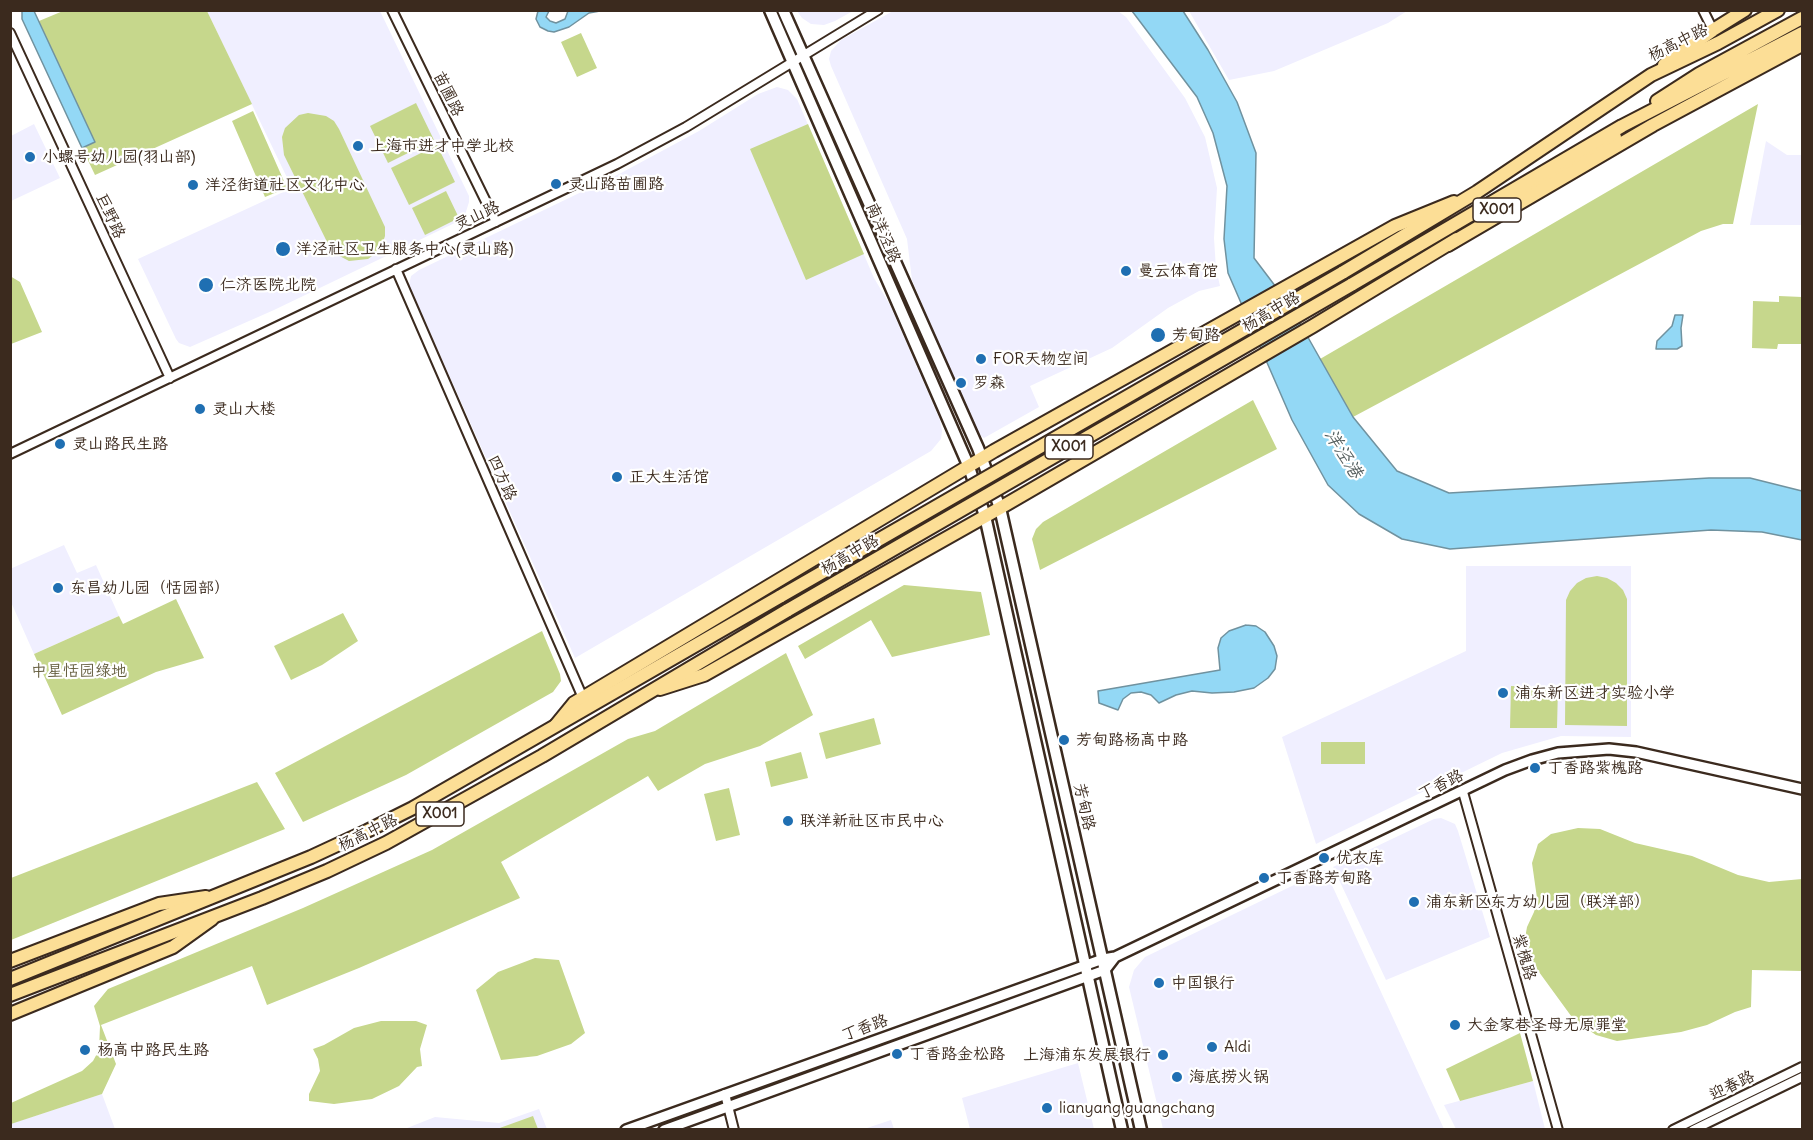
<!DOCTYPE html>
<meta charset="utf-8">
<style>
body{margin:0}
#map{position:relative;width:1813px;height:1140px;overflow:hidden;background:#fff;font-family:Delius,sans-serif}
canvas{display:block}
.frame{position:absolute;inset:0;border:12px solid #3b2a1e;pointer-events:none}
</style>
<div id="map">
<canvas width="1813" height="1140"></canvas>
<div class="frame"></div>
</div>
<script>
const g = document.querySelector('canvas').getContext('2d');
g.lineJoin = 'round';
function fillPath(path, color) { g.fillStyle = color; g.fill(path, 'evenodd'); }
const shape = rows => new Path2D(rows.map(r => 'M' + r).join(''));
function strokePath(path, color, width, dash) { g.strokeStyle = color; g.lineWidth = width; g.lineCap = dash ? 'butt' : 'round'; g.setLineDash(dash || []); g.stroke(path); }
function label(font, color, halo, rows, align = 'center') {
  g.font = font + ' Delius,"LXGW WenKai TC",sans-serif'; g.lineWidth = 4.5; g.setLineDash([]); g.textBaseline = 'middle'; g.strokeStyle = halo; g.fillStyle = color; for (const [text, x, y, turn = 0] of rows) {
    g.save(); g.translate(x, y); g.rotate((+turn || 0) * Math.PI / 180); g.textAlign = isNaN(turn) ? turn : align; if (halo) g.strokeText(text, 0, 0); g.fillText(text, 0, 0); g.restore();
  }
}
fillPath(shape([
 [207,11,380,11,469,196,469,202,465,215,461,220,274,310,190,347,179,343,176,339,138,259,292,188],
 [797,11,853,11,835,21,824,25,811,24,802,18],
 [893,11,1118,11,1126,17,1185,98,1205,137,1217,188,1214,238,1216,269,1220,286,1199,291,1168,308,1112,348,1030,386,1039,407,984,438,977,433,912,280,907,239,831,66,829,59,831,51,841,40],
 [1189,11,1407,11,1388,23,1274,71,1229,80],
 [777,87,788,90,797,99,874,278,890,305,940,420,942,431,941,439,931,451,575,658,409,285,411,276,419,270,621,173,699,131,758,94],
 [34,124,60,178,11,201,11,136],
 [1766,141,1787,155,1802,155,1802,225,1750,225],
 [64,545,77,573,96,565,119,616,34,654,11,602,10,569],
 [1466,566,1631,566,1631,737,1561,736,1502,753,1316,844,1282,737,1466,651],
 [1441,818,1455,824,1458,831,1490,937,1386,980,1333,867,1434,819],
 [1325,870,1444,1129,1163,1129,1129,987,1134,970,1145,957],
 [1078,1063,1094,1129,970,1129,962,1098],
 [1533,1081,1545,1129,1456,1129,1444,1105],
 [102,1094,115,1129,11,1129,10,1124],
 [539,1109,547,1129,402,1130,435,1117,499,1123],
 [891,1120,894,1129,864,1129]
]), '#f0efff');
fillPath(shape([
 [63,11,207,11,252,104,95,175,82,148,94,142,39,21],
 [581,33,597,68,577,77,561,42],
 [416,103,434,140,388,163,370,126],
 [1758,104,1733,224,1723,224,1701,231,1353,417,1320,359],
 [253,111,287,188,265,197,232,121],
 [308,113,326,116,334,121,339,129,385,227,385,236,382,245,376,253,368,259,349,261,332,252,284,155,282,137,285,128,299,115],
 [808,124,864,254,806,280,750,149],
 [437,145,455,182,409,205,391,168],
 [446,191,459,218,425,235,412,208],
 [10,276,20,282,42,332,11,344],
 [1779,296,1802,297,1802,344,1778,344,1777,349,1752,348,1753,301,1779,302],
 [1253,400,1277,449,1040,570,1032,539,1036,529,1043,522],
 [1597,576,1607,578,1616,583,1623,590,1627,599,1627,726,1565,725,1566,600,1570,591,1577,583,1586,578],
 [904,585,981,592,990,635,892,657,871,620,805,659,798,646],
 [176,599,204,658,156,672,62,715,34,654,119,616,123,624],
 [343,613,358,641,322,665,291,680,274,646],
 [542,631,560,674,561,681,553,692,406,775,303,822,275,773],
 [786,653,813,715,760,746,705,764,658,791,648,776,501,862,520,898,359,968,267,1005,252,966,101,1025,116,1064,102,1094,11,1124,11,1103,82,1071,93,1061,99,1050,100,1026,94,1006,108,989,303,908,432,850,628,739,655,731],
 [1511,686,1558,687,1557,728,1510,728],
 [874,718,881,744,826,759,819,733],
 [1321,742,1365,742,1365,764,1321,764],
 [801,752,808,778,771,787,765,762],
 [257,782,285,829,11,940,11,878],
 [729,788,740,835,716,841,704,794],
 [1578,828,1600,829,1635,843,1692,856,1738,875,1769,882,1802,879,1802,971,1752,970,1751,1007,1735,1012,1707,1025,1681,1032,1617,1041,1596,1035,1574,1020,1531,961,1524,944,1527,927,1534,912,1537,898,1532,863,1538,844,1551,834],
 [535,958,559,960,585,1033,571,1044,537,1056,501,1060,476,990,498,972],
 [381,1021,416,1021,427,1025,420,1049,422,1066,417,1067,399,1086,372,1099,334,1104,309,1101,309,1094,320,1071,318,1059,313,1049,324,1045,354,1028],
 [1520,1033,1533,1081,1460,1101,1446,1069],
 [533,1116,538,1129,497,1129]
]), '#c6d78c');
const water = shape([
 [22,11,34,11,95,142,82,148,22,19,22,11],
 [538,11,549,11,546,17,550,21,556,23,565,19,568,11,600,11,589,13,569,27,554,32,548,31,540,27,536,19,538,11],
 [1132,11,1183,11,1208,50,1237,102,1256,153,1254,258,1282,295,1301,325,1353,417,1397,471,1449,493,1709,478,1750,478,1802,491,1802,540,1762,532,1711,530,1450,549,1402,539,1359,514,1328,485,1292,420,1228,273,1224,239,1227,186,1213,133,1197,97,1132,11],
 [1675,315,1683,315,1681,328,1682,346,1677,349,1656,349,1657,341,1672,326,1675,315],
 [1246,625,1256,626,1265,632,1274,646,1277,656,1275,669,1268,678,1254,688,1234,692,1212,693,1192,691,1176,695,1159,703,1151,695,1141,692,1131,693,1123,699,1118,710,1099,703,1098,691,1220,670,1218,648,1221,638,1229,631,1246,625]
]);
fillPath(water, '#93d8f5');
strokePath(water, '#70929f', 1.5);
const minor = shape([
 [392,10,496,222],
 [1703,10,1713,30],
 [10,33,170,378],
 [396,269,583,698],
 [10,454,617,164,686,127,878,10],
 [1463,792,1558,1130],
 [725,1094,734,1130],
 [1673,1130,1802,1067],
 [1693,1130,1802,1077]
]);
const tertiary = shape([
 [626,1130,1075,969,1103,959,1115,957,1505,770,1532,760,1558,753,1609,749,1636,752,1802,789],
 [664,1130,1105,970,1115,957]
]);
const secondary = shape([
 [770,10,969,467,985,516,1122,1130],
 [783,10,978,448,1000,508,1141,1130]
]);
const primary = shape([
 [1664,65,1713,30,1745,10],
 [1493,213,1516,197,1615,137],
 [660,689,704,675,1000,508,1313,326,1457,239],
 [556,725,574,703,994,451,1395,226,1454,202],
 [10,961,159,904,206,897],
 [10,1014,173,947,212,919]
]);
const trunk = shape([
 [1657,101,1699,74,1802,18],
 [1448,245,1653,125,1802,45],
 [1342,273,1477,192,1651,75,1718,43,1778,10],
 [1351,285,1622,126,1802,33],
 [10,979,311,857,367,831,413,808,781,596],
 [10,995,262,898,327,871,386,843,542,756,788,610]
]);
strokePath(minor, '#3b2a1e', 12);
strokePath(tertiary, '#3b2a1e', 14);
strokePath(secondary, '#3b2a1e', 15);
strokePath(primary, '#3b2a1e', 16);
strokePath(trunk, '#3b2a1e', 16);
strokePath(minor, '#fff', 8);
strokePath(tertiary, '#fff', 9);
strokePath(secondary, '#fff', 10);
strokePath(primary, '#fcde96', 12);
strokePath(trunk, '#fcde96', 12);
const trunkBridge = shape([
 [781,596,1342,273],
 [788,610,1351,285]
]);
strokePath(trunkBridge, '#3b2a1e', 16, []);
strokePath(trunkBridge, '#fcde96', 12);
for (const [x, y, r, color] of [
 [358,146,6,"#1f6fb2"],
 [30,157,6,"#1f6fb2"],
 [556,184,6,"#1f6fb2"],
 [193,185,6,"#1f6fb2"],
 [283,249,8,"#1f6fb2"],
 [1126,271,6,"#1f6fb2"],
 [206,285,8,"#1f6fb2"],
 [1158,335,8,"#1f6fb2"],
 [981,359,6,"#1f6fb2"],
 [961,383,6,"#1f6fb2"],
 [200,409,6,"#1f6fb2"],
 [60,444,6,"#1f6fb2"],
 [617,477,6,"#1f6fb2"],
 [58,588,6,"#1f6fb2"],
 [1503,693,6,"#1f6fb2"],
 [1064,740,6,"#1f6fb2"],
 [1535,768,6,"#1f6fb2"],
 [788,821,6,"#1f6fb2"],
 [1324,858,6,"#1f6fb2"],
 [1264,878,6,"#1f6fb2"],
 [1414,902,6,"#1f6fb2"],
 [1159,983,6,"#1f6fb2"],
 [1455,1025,6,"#1f6fb2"],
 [1212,1047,6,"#1f6fb2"],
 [85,1050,6,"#1f6fb2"],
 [897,1054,6,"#1f6fb2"],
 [1163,1055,6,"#1f6fb2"],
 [1177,1077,6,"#1f6fb2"],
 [1047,1108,6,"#1f6fb2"]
]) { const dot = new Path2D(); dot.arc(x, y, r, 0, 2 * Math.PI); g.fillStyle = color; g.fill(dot); strokePath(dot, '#fff', 2); }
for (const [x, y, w] of [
 [1497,210,48],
 [1069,447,48],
 [440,814,48]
]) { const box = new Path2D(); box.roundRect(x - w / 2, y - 12, w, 24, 4.5); g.fillStyle = '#fff'; g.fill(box); strokePath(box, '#3b2a1e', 1.5); }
label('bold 15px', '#3b2a1e', null, [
 ["X001",1497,210],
 ["X001",1069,447],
 ["X001",440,814]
]);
label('16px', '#3b2a1e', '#fff', [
 ["杨高中路",1678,43,-26],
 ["苗圃路",448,94,64],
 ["巨野路",110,216,65],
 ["灵山路",477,216,-25],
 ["南洋泾路",883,233,67],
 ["杨高中路",1271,312,-30],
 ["四方路",502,478,66],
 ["杨高中路",850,555,-30],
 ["丁香路",1441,785,-26],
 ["芳甸路",1084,807,77],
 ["杨高中路",368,833,-26],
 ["紫槐路",1524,957,74],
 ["丁香路",865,1028,-20],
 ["迎春路",1732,1086,-26]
]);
label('16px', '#3b2a1e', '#fff', [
 ["上海市进才中学北校",370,146],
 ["小螺号幼儿园(羽山部)",42,157],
 ["灵山路苗圃路",568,184],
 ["洋泾街道社区文化中心",205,185],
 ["洋泾社区卫生服务中心(灵山路)",296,249],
 ["曼云体育馆",1138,271],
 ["仁济医院北院",220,285],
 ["芳甸路",1172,335],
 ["FOR天物空间",993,359],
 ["罗森",973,383],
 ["灵山大楼",212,409],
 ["灵山路民生路",72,444],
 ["正大生活馆",629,477],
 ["东昌幼儿园（恬园部）",70,588],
 ["浦东新区进才实验小学",1515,693],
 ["芳甸路杨高中路",1076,740],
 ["丁香路紫槐路",1547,768],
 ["联洋新社区市民中心",800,821],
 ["优衣库",1336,858],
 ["丁香路芳甸路",1276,878],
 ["浦东新区东方幼儿园（联洋部）",1426,902],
 ["中国银行",1171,983],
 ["大金家巷圣母无原罪堂",1467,1025],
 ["Aldi",1224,1047],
 ["杨高中路民生路",97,1050],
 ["丁香路金松路",909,1054],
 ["上海浦东发展银行",1151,1055,"right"],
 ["海底捞火锅",1189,1077],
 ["lianyang guangchang",1059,1108]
], 'left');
label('16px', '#655e3f', '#fff', [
 ["中星恬园绿地",79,671]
]);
label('italic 18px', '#555e5e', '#fff', [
 ["洋泾港",1343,454,58]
]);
</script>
